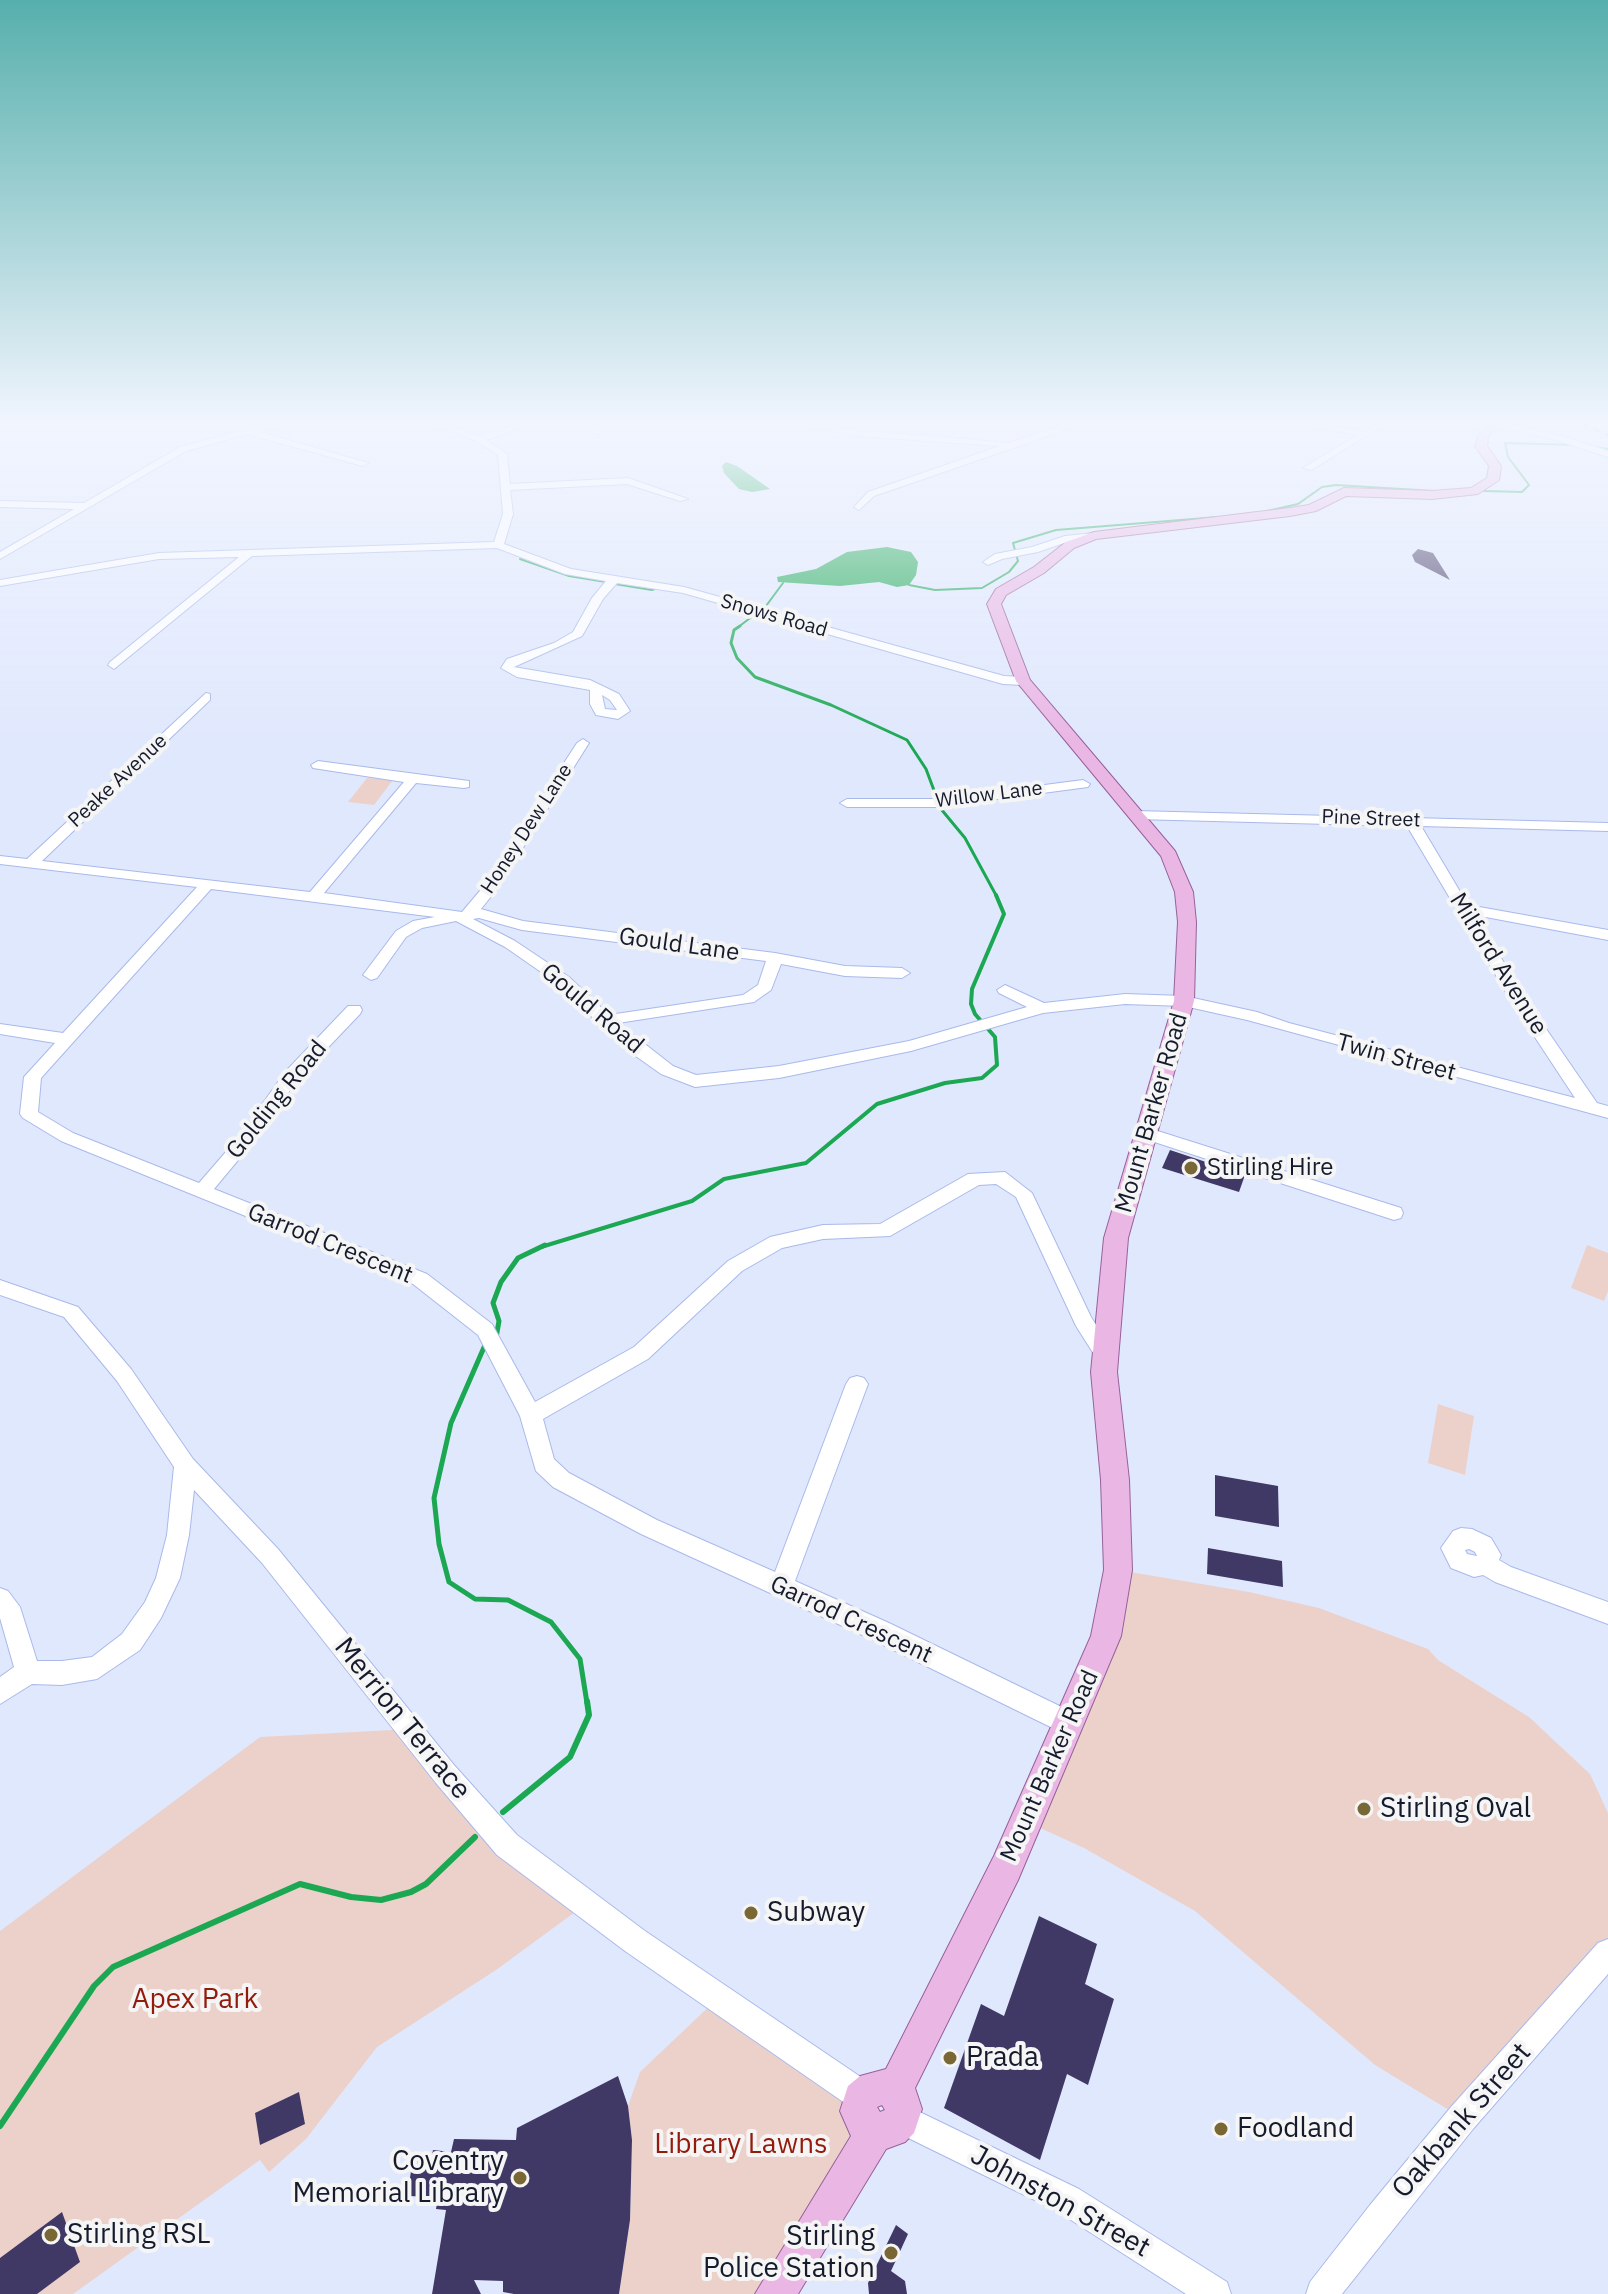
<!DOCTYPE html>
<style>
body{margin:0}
canvas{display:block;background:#e0e8fd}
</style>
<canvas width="1608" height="2294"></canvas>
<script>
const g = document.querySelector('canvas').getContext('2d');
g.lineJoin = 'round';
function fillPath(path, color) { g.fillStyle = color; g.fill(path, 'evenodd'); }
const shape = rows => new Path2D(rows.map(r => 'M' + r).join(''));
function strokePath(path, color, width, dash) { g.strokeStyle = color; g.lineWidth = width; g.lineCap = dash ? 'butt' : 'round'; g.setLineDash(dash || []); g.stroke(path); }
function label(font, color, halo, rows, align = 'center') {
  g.font = font + ' "IBM Plex Sans",sans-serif'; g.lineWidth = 8; g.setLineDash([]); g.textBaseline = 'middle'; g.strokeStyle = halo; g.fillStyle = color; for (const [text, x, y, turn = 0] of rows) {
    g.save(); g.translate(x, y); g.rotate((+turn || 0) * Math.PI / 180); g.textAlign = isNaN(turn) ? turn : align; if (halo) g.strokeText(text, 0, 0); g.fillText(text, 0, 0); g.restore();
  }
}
fillPath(shape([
 [367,778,393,780,374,805,348,802],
 [1587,1245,1608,1253,1608,1291,1604,1301,1571,1288],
 [1438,1404,1474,1416,1465,1475,1428,1463],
 [1118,1570,1249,1592,1319,1608,1428,1649,1438,1660,1529,1717,1590,1774,1608,1813,1608,1953,1462,2118,1375,2065,1195,1911,1084,1848,1027,1822],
 [411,1729,586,1904,496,1970,377,2047,306,2139,269,2172,260,2160,73,2294,0,2294,0,1931,260,1737],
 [718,1998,863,2097,864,2121,775,2294,619,2294,630,2220,632,2140,628,2106,640,2072]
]), '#ecd1cb');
fillPath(shape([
 [726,462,737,466,770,489,752,492,739,489,724,473,722,466],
 [887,547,911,552,918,562,916,575,909,585,897,587,879,582,840,586,778,582,777,577,816,569,847,552]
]), '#1ca853');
strokePath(shape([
 [1588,446,1608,449],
 [1484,491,1522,492,1529,485,1508,457,1505,443,1575,445],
 [1263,512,1298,504,1322,487,1336,485,1435,491],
 [520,559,569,576,606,582],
 [615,584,652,590,657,588],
 [909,585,935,590,982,588,1009,572,1018,561,1013,543,1056,530,1218,517],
 [737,628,766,606,783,583]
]), '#1ca853', 2);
strokePath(shape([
 [740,626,734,630,731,643,737,658,755,677,831,705,907,740,926,769,941,809,965,838,997,897]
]), '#1ca853', 3);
strokePath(shape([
 [541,1247,692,1201,724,1179,806,1163,877,1104,945,1083,982,1078,997,1065,995,1037,975,1014,971,1004,972,989,1004,914,996,895]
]), '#1ca853', 4);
strokePath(shape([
 [496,1338,499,1321,493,1303,501,1282,518,1258,545,1245],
 [485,1345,451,1423,434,1498,439,1544,449,1582,475,1599,508,1600,551,1622,580,1659,587,1703]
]), '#1ca853', 5);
strokePath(shape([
 [503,1812,570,1757,589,1715,587,1701],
 [0,2126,94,1986,113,1967,300,1884,351,1897,381,1900,411,1892,426,1884,475,1837]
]), '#1ca853', 6);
fillPath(shape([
 [1418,549,1433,553,1450,580,1415,562,1412,555],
 [1170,1150,1245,1175,1239,1192,1162,1168],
 [1215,1475,1278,1486,1279,1527,1215,1516],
 [1208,1548,1282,1561,1283,1587,1207,1574],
 [1039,1916,1097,1944,1085,1984,1114,1999,1088,2085,1067,2074,1040,2160,944,2108,981,2004,1004,2016],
 [618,2076,628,2106,632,2140,630,2220,619,2294,514,2294,503,2292,503,2281,474,2280,481,2294,432,2294,446,2210,436,2209,438,2197,407,2196,413,2159,431,2160,433,2150,451,2152,454,2139,516,2140,517,2128],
 [299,2092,305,2124,260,2145,255,2113],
 [62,2212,80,2262,37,2294,0,2294,0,2258],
 [896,2225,908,2234,891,2271,905,2281,907,2294,869,2294,868,2283]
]), '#413965');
const minor = shape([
 [280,420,293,420,257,431,368,463,363,466,247,434,186,451,0,559,0,552,74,509,0,507,0,501,84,503,180,447,280,420],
 [426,420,437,420,479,436,517,425,517,429,486,440,507,454,510,484,628,478,688,499,680,501,627,484,510,490,513,514,504,544,571,569,684,587,1004,676,1023,677,1029,681,1023,685,1003,684,683,593,617,583,603,599,582,636,514,667,590,680,619,694,630,711,618,719,596,715,590,704,590,690,517,677,501,668,507,659,554,643,573,632,592,598,606,581,565,574,497,548,252,556,114,669,108,665,110,662,239,557,159,559,0,586,0,580,159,553,494,542,503,514,498,455,476,441,426,420],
 [602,695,610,700,617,710,605,709,602,695],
 [588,420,596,420,596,425,601,434,595,434,588,428,588,420],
 [788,420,804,420,857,430,1009,443,1062,425,1060,420,1069,420,1072,423,1068,429,874,496,859,510,854,507,868,492,1000,446,857,436,788,420],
 [1382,420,1392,420,1311,470,1303,468,1357,435,1311,427,1311,423,1364,431,1382,420],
 [1466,420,1476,420,1491,430,1484,432,1466,420],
 [1494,420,1565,437,1608,451,1608,457,1559,441,1491,425,1494,420],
 [1602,420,1608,420,1608,424,1603,422,1602,420],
 [1094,533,1098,534,1098,538,1067,542,1038,552,1002,559,988,565,983,562,995,554,1032,547,1065,536,1094,533],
 [206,693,210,694,210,700,42,861,310,892,404,782,313,768,311,765,318,761,469,781,469,787,464,788,416,783,324,893,462,912,484,886,577,743,583,739,589,743,497,889,481,909,523,921,775,953,845,966,902,968,910,973,902,978,845,976,781,964,771,990,754,1002,618,1023,673,1066,696,1075,779,1066,909,1041,1027,1007,999,993,997,990,1005,985,1044,1003,1125,994,1184,996,1257,1012,1289,1023,1575,1098,1513,1004,1407,826,1135,819,1128,815,1135,811,1608,823,1608,831,1421,826,1468,905,1608,930,1608,940,1475,915,1529,1004,1597,1103,1608,1106,1608,1118,1247,1020,1184,1006,1125,1004,1043,1013,911,1051,779,1078,695,1087,661,1074,623,1047,557,983,505,947,456,921,422,928,406,937,377,978,371,980,363,975,396,931,413,921,435,917,211,889,41,1078,38,1112,73,1133,199,1183,237,1139,286,1071,348,1006,360,1006,362,1010,360,1014,298,1079,249,1147,214,1189,427,1274,492,1324,535,1402,634,1347,728,1261,770,1237,823,1225,880,1224,968,1174,1005,1172,1032,1193,1091,1317,1114,1353,1111,1359,1104,1361,1097,1359,1076,1326,1016,1197,996,1184,979,1185,890,1236,823,1239,782,1248,742,1271,648,1359,543,1419,554,1459,569,1473,657,1520,775,1572,846,1384,850,1378,857,1376,864,1378,868,1384,795,1581,889,1623,1078,1715,1082,1724,1078,1733,1069,1736,871,1639,641,1534,553,1487,536,1471,520,1416,478,1335,413,1284,61,1141,23,1118,20,1114,24,1077,55,1043,0,1034,0,1024,63,1033,197,887,0,864,0,856,27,859,206,693],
 [479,918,522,930,766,961,758,985,743,995,609,1015,569,977,515,941,473,919,479,918],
 [1083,780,1090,784,1088,787,937,807,847,807,840,803,847,799,937,799,1083,780],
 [1145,1127,1401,1208,1403,1213,1401,1218,1394,1220,1139,1137,1136,1133,1139,1129,1145,1127],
 [0,1280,78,1307,131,1369,193,1459,278,1549,454,1765,517,1835,645,1931,874,2086,878,2097,874,2108,863,2112,852,2108,625,1951,497,1855,436,1783,262,1563,194,1490,189,1535,180,1578,161,1618,140,1650,97,1679,62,1685,32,1684,0,1704,0,1677,14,1667,0,1618,0,1588,8,1591,20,1607,37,1661,62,1661,92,1657,122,1634,145,1602,156,1578,167,1535,174,1467,117,1381,64,1317,0,1295,0,1280],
 [1461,1528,1472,1529,1491,1538,1501,1555,1499,1560,1511,1567,1608,1602,1608,1624,1495,1582,1483,1575,1474,1577,1451,1568,1441,1548,1453,1531,1461,1528],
 [1469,1549,1475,1552,1477,1556,1467,1554,1465,1550,1469,1549],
 [1608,1939,1608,1974,1473,2129,1342,2294,1306,2294,1310,2282,1370,2205,1451,2107,1598,1943,1608,1939],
 [901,2103,1079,2189,1227,2282,1231,2294,1186,2294,1057,2211,890,2129,886,2118,890,2107,901,2103]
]);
const major = shape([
 [1490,420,1500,420,1488,437,1487,446,1501,466,1499,480,1478,494,1432,499,1346,496,1316,511,1290,516,1096,539,1074,548,1044,573,1006,595,1001,604,1030,680,1175,851,1193,892,1196,922,1194,1001,1128,1238,1117,1372,1129,1480,1132,1570,1121,1636,1018,1880,915,2088,922,2109,914,2133,905,2142,886,2149,798,2294,755,2294,851,2136,840,2111,848,2086,860,2076,886,2069,994,1856,1091,1636,1104,1570,1101,1480,1091,1372,1104,1238,1174,1001,1178,922,1175,892,1161,856,1016,681,987,604,996,589,1034,567,1066,542,1094,532,1290,508,1309,505,1344,488,1432,491,1471,488,1487,478,1489,466,1475,446,1478,437,1490,420],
 [882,2105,885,2110,880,2112,877,2107,882,2105]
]);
strokePath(minor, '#a9b9eb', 2);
strokePath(major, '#96619a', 2);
fillPath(minor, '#fff');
fillPath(major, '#eab7e5');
strokePath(shape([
 [1572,420,1608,435]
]), '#656c7f', 2, [6, 6]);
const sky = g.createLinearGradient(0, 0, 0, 741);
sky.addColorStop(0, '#56afac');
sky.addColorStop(0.57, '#f1f5fe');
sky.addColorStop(1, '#f1f5fe00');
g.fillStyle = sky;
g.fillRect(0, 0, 1608, 741);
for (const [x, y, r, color] of [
 [1191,1168,8,"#796836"],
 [1364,1809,8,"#796836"],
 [751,1913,8,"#796836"],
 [950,2058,8,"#796836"],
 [1221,2129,8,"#796836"],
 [520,2178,8,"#796836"],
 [51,2235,8,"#796836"],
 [891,2253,8,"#796836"]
]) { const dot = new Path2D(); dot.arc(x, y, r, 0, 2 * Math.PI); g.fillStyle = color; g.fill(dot); strokePath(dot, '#f5f5f5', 3); }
label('20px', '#151b2d', '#f5f5f5', [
 ["Snows Road",774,616,16],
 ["Peake Avenue",118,781,-43],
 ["Willow Lane",989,795,-7],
 ["Pine Street",1371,819,2],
 ["Honey Dew Lane",527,829,-57]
]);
label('24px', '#151b2d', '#f5f5f5', [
 ["Gould Lane",679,945,8],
 ["Milford Avenue",1498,964,58],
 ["Gould Road",592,1009,40],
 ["Twin Street",1396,1058,15],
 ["Golding Road",277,1100,-51],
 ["Mount Barker Road",1152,1113,-74],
 ["Garrod Crescent",330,1244,22],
 ["Garrod Crescent",851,1620,25],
 ["Mount Barker Road",1050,1766,-66]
]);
label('24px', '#151b2d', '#f5f5f5', [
 ["Stirling Hire",1207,1168]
], 'left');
label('28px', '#151b2d', '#f5f5f5', [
 ["Merrion Terrace",402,1719,51],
 ["Oakbank Street",1462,2121,-49],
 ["Johnston Street",1060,2202,29]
]);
label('28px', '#151b2d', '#f5f5f5', [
 ["Stirling Oval",1380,1809],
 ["Subway",767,1913],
 ["Prada",966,2058],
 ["Foodland",1237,2129],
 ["Coventry",504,2162,"right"],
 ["Memorial Library",504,2194,"right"],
 ["Stirling RSL",67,2235],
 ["Stirling",875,2237,"right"],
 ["Police Station",875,2269,"right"]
], 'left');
label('28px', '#931b0d', '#f5f5f5', [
 ["Apex Park",195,2000],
 ["Library Lawns",741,2145]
]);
</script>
